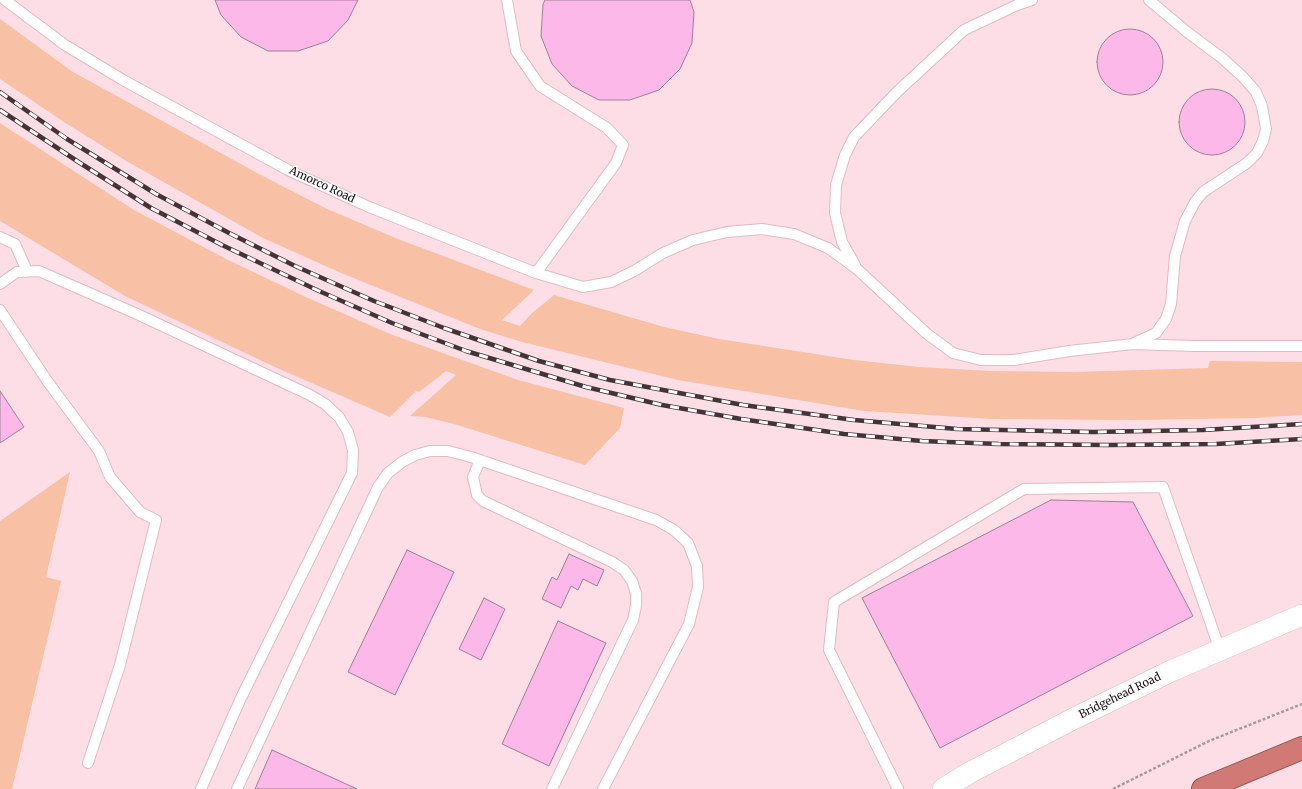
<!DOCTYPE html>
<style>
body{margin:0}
canvas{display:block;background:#feedf1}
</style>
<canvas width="1302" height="789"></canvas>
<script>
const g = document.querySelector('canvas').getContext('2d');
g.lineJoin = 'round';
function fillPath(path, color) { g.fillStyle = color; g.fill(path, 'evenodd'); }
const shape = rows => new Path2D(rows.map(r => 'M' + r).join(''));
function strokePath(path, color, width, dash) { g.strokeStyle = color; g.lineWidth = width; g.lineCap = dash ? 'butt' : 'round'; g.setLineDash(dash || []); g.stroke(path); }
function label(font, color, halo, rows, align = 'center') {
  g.font = font + ' Merriweather,serif'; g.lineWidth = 3; g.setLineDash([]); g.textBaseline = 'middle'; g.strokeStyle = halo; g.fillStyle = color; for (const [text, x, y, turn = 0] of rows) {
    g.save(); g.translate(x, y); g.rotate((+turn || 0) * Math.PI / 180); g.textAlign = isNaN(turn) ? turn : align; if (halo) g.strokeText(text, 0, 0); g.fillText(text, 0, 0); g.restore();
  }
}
fillPath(shape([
 [0,0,1302,0,1302,789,0,789]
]), '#fddee6');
fillPath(shape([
 [0,19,73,72,259,174,325,208,398,239,534,290,502,320,520,326,531,314,554,295,664,327,719,339,854,360,919,367,991,371,1074,372,1208,368,1210,361,1302,362,1302,415,1255,418,1134,420,992,419,864,411,678,380,522,342,480,329,341,273,263,238,128,162,64,122,0,79],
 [0,123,134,210,226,259,308,298,390,334,518,380,624,408,620,428,585,465,454,424,425,417,410,416,456,375,446,371,419,392,416,391,390,417,277,368,125,296,0,221],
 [70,472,46,577,61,581,12,789,0,789,0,521]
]), '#f8c1a6');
const building = shape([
 [215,0,358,0,348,20,328,41,298,51,268,51,241,37,221,15,215,0],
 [545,0,690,0,694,12,692,43,680,69,659,90,630,100,599,100,572,86,552,64,541,36,543,4,545,0],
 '1097 62a33 33 0 1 1 66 0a33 33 0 1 1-66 0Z',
 '1179 122a33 33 0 1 1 66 0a33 33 0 1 1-66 0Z',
 [0,391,24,427,0,443,0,391],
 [1051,500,1133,502,1193,616,940,748,862,598,1051,500],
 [407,550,454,572,395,695,348,672,407,550],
 [569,554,604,570,597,586,583,579,578,590,571,586,561,608,542,599,552,577,557,580,569,554],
 [484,598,505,609,481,660,459,649,484,598],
 [558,621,606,643,549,766,502,744,558,621],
 [272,750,357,789,255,789,272,750]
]);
fillPath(building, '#fbb8e8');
strokePath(building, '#a08096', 1);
const lane = shape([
 [5,0,65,45,123,80,288,170,369,207,536,273,583,287,611,282,634,271,663,253,693,240,727,232,762,229,794,234,828,248,857,269,926,333,953,353,981,360,1014,360,1069,351,1133,344,1194,346,1302,346],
 [507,0,516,51,540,86,607,128,623,145,616,163,536,273],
 [0,237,15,244,27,271],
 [855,265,842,242,835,213,836,185,845,155,854,137,897,92,964,30,1017,5,1032,0],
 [0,284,17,272,39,271,137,314,310,395,325,404,339,417,348,432,353,450,352,473,240,700,201,789],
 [0,310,48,382,99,451,110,477,140,512,156,520,120,665,88,763],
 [1134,343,1156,333,1166,319,1171,304,1175,256,1185,221,1195,202,1203,192,1247,163,1257,153,1263,141,1266,129,1262,106,1256,92,1243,77,1222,58,1187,32,1149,0],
 [480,460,473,477,477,495,483,501,612,562,624,570,632,581,636,593,636,606,633,620,552,789],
 [237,789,378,487,388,473,402,462,415,455,430,451,448,451,471,457,656,520,674,530,688,543,697,566,698,587,689,624,603,789],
 [898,789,829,650,834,602,1024,489,1163,487,1220,650]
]);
const street = shape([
 [943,789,969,773,1073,719,1171,671,1302,615]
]);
const highway = shape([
 [1203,789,1302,748]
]);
strokePath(lane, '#e3b9c4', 12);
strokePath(street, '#e3b9c4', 22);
strokePath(highway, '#935453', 24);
strokePath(shape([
 [1113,789,1209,741,1302,704]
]), '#a9989d', 2.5, [3, 2]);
strokePath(lane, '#fff', 10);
strokePath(street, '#fff', 21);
strokePath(highway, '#d17974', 22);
const rail = shape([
 [0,92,67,139,156,194,229,233,295,266,374,301,444,328,539,361,610,380,743,405,854,420,957,429,1093,432,1203,430,1302,424],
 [0,110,80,163,151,208,222,245,319,291,392,323,466,351,586,387,662,405,741,419,844,434,922,441,999,444,1109,445,1216,444,1302,439]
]);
strokePath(rail, '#433438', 4.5);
strokePath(rail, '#fff', 3, [9]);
label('11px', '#1f1015', '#fff', [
 ["Amorco Road",322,185,25],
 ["Bridgehead Road",1120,696,-26]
]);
</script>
